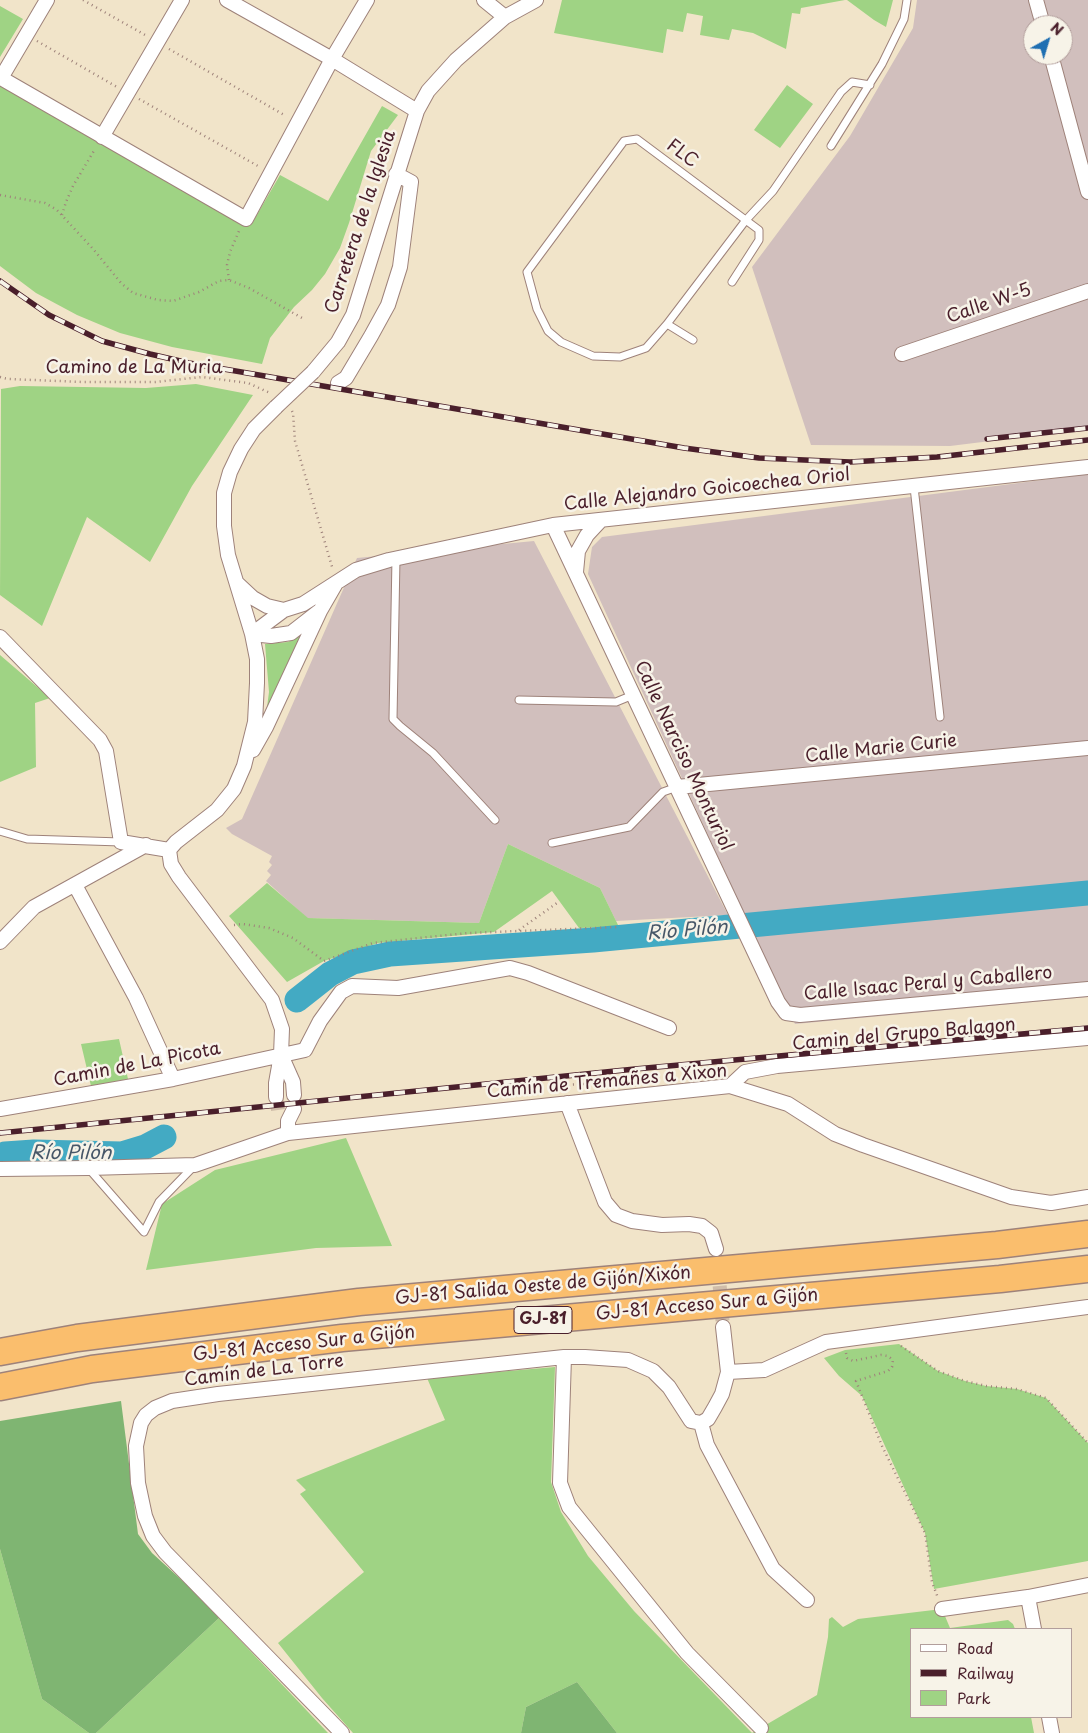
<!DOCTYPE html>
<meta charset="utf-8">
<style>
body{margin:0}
#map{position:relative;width:1088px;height:1733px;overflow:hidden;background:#f1e4c9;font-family:"Playpen Sans",sans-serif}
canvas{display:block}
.legend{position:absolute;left:910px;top:1628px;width:162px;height:90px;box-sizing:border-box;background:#f7f3e8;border:1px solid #b29e9c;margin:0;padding:6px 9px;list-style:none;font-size:15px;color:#4a1f2b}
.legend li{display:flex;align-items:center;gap:10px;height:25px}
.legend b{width:25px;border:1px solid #b29e9c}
.north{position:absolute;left:1023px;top:15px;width:50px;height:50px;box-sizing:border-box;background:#f7f3e8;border:1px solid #b29e9c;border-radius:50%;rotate:39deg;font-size:14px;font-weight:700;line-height:20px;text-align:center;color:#4a1f2b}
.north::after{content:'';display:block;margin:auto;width:18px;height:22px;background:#1f6fb2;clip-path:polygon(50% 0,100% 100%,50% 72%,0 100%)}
</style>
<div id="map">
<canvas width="1088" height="1733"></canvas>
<ul class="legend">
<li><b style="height:6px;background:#fff"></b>Road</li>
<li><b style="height:6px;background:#4a1f2b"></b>Railway</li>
<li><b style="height:14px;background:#9fd384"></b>Park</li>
</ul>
<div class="north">N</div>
</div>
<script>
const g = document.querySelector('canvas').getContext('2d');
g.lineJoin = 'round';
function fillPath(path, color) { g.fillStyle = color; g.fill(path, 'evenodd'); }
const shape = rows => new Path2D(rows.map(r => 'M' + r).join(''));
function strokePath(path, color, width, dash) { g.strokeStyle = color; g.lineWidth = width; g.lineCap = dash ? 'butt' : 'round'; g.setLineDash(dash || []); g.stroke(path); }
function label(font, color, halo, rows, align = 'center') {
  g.font = font + ' "Playpen Sans",sans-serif'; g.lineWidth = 5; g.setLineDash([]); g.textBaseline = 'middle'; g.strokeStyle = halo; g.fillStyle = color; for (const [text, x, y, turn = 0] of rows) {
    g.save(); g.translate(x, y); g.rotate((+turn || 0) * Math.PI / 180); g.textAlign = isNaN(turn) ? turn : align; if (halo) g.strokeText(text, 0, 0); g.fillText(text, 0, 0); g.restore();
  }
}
fillPath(shape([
 [917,0,1088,0,1088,429,950,446,811,445,752,267,850,136,913,28],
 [1033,25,1063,25,1063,55,1033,55],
 [1088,474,1088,997,795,1024,588,574,592,547,602,537],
 [534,541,728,915,616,921,600,888,508,844,479,923,307,918,266,881,271,875,267,871,272,865,269,862,272,856,232,834,226,828,242,819,357,558]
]), '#d1bfbd');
fillPath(shape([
 [562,0,845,0,801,8,800,14,792,13,786,49,753,33,732,29,729,40,700,35,703,16,687,13,683,32,667,29,663,53,554,33],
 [847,0,893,0,886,27,874,20],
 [0,6,23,19,0,57],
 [0,83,251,225,280,175,328,201,382,106,398,115,371,151,349,223,340,248,325,274,312,290,294,307,270,338,262,364,172,347,120,333,77,315,36,293,0,266],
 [787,85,813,104,780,148,754,130],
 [196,384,253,395,192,486,150,562,87,517,42,626,0,595,1,389,20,386,146,388],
 [301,635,302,637,266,715,269,692,265,644,288,642],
 [0,655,50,698,35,703,36,767,0,782],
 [508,844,600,888,619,927,579,928,552,891,494,932,378,943,324,961,287,982,229,916,267,883,308,918,479,923],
 [119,1039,128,1079,91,1086,81,1044],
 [346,1138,392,1246,316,1248,146,1270,162,1204,215,1170],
 [899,1344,938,1371,965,1381,986,1386,1017,1389,1046,1398,1088,1443,1088,1561,934,1589,925,1533,862,1396,839,1376,824,1358,845,1350],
 [555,1367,551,1482,561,1512,588,1556,634,1611,752,1733,817,1695,828,1637,829,1619,832,1617,843,1627,858,1619,942,1609,950,1628,1008,1620,1013,1624,1015,1629,912,1629,912,1717,1031,1717,1034,1733,617,1733,577,1682,526,1707,521,1733,353,1733,322,1698,278,1643,364,1572,300,1494,306,1490,296,1480,445,1420,427,1378],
 [0,1549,42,1699,89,1733,0,1733],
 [219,1618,328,1733,96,1733]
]), '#9fd384');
fillPath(shape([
 [121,1401,138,1534,152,1553,186,1584,219,1618,96,1733,89,1733,42,1699,0,1549,0,1421],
 [577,1682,617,1733,521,1733,526,1707]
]), '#7fb572');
strokePath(shape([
 [297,1000,330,974,353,962,390,954,593,940,1088,893],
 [5,1154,34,1152,122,1154,145,1147,164,1137]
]), '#43aac3', 25);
strokePath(shape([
 [276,1097,278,1110],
 [718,1265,723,1327]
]), '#d0bda9', 14, [14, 7]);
const lane = shape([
 [831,146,882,64,904,19,907,0],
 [667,324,746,220,773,191,841,92,852,82,870,85],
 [693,340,667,324,646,348,620,357,593,356,561,342,548,331,537,309,527,272,624,141,637,139,759,230,759,240,732,282],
 [914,487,940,717],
 [396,558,393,719,400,726,433,753,495,820],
 [519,700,616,702,633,695],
 [0,831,27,839,121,842],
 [552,843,629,827,663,792,677,787],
 [89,1169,144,1232,159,1202,194,1166]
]);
const street = shape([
 [47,0,1,78,246,219,332,59,367,0],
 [227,0,332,59,417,111],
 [484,0,505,17],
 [1036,0,1043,25],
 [1051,55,1088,192],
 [102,137,182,0],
 [902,354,1088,291],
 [313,372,338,342,353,315,417,111,428,91,456,60,505,17,536,0],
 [338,383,346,378,371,336,388,305,400,267,411,182,396,174],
 [553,525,778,1002,786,1013,800,1015,1088,989],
 [576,572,578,551,587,535,601,520],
 [238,584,253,598,267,606,284,610],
 [252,634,284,610,303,604,356,570,389,560,553,525,1088,467],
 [252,634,271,636,291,633,318,612],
 [0,637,100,740,106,751,121,842,169,850],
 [253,750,266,727,320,611,335,585],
 [677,787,1088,748],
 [75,885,136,998,173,1079],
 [0,942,34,907,146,845],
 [281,1055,293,1082,294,1095],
 [730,1086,745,1072,777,1066,1088,1038],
 [276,1097,276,1083,281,1055,282,1029,272,1000,179,877,171,864,169,850,176,842,217,810,234,789,244,766,255,722,257,683,257,659,252,634,228,555,224,526,224,493,230,472,241,449,254,429,276,407],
 [567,1103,605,1202,616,1215,632,1221,662,1225,689,1224,702,1226,711,1233,716,1249],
 [0,1109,173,1079,305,1050,320,1021,341,992,352,986,398,988,510,968,528,973,669,1028],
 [288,1133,288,1121,294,1109],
 [0,1169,89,1168,195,1165,288,1133,730,1086,788,1104,835,1134,863,1145,1011,1197,1051,1203,1088,1197],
 [564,1357,560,1483,569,1507,687,1653,761,1728],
 [728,1372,764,1370,826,1342,1088,1307],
 [701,1423,707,1445,773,1569,807,1600],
 [1028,1597,1034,1629],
 [942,1609,1028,1597,1088,1585],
 [1049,1717,1052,1733],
 [342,1733,165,1552,153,1536,145,1516,138,1483,136,1446,141,1423,146,1415,155,1408,172,1401,218,1394,564,1357,585,1357,628,1360,653,1371,669,1387,691,1421,701,1423,708,1419,715,1407,722,1394,728,1372,723,1327]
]);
const highway = shape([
 [0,1352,77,1338,359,1302,997,1245,1088,1234],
 [0,1387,92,1369,342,1338,1000,1279,1088,1269]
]);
strokePath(lane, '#9e827a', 9);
strokePath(street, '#9e827a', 16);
strokePath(highway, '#9e827a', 29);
strokePath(shape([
 [83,0,147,36],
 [37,41,117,87],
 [169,49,286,116],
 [139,99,258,166],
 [0,195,45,203,57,210,94,250,121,283,133,293,158,300,173,301,199,292,219,281,229,280,249,288,302,318],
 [62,215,66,202,73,186,95,149],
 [229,280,227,265,230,252,239,231],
 [0,377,8,379,83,382,155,382,202,377,248,383,270,393],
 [292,411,293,413,295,441,333,570],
 [234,925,243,924,269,928,293,938,324,961,373,943,419,938,469,933,619,927],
 [519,930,557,903],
 [710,1072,726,1071],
 [565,1091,564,1085,585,1084],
 [901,1346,938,1371,965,1381,986,1386,1017,1389,1046,1398,1088,1443],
 [846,1353,847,1358,853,1361,881,1355,888,1356,893,1360,892,1367,888,1371,856,1381,882,1446,925,1533,932,1582,938,1598]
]), '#9e827a', 2.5, [1, 4]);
strokePath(lane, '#fff', 7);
strokePath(street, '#fff', 14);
strokePath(highway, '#fabe6d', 26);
const rail = shape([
 [0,281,49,315,102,341,150,354,189,363,684,448,759,458,850,462,937,457,1088,440],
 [987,439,1088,428],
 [0,1133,635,1069,1088,1028]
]);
strokePath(rail, '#4a1f2b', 5.5);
strokePath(rail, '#f7f3e8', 4, [11]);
const streetBridge = shape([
 [276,407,313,372]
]);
strokePath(streetBridge, '#9e827a', 16, []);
strokePath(streetBridge, '#fff', 14);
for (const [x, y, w] of [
 [543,1320,58]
]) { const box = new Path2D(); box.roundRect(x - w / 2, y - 13.5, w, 27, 4); g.fillStyle = '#f7f3e8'; g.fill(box); strokePath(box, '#4a1f2b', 1); }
label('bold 16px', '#4a1f2b', null, [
 ["GJ-81",543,1320]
]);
label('18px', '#4a1f2b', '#f7f3e8', [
 ["FLC",682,154,37],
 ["Carretera de la Iglesia",361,222,-72],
 ["Calle W-5",989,304,-19],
 ["Camino de La Muria",134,368],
 ["Calle Alejandro Goicoechea Oriol",707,490,-6],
 ["Calle Marie Curie",881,749,-6],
 ["Calle Narciso Monturiol",683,756,65],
 ["Calle Isaac Peral y Caballero",928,984,-5],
 ["Camin del Grupo Balagon",904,1035,-5],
 ["Camin de La Picota",137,1065,-11],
 ["Camín de Tremañes a Xixon",607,1082,-5],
 ["GJ-81 Salida Oeste de Gijón/Xixón",543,1286,-5],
 ["GJ-81 Acceso Sur a Gijón",707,1305,-5],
 ["GJ-81 Acceso Sur a Gijón",304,1344,-6],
 ["Camín de La Torre",264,1371,-7]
]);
label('italic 19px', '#475768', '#f7f3e8', [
 ["Río Pilón",687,931,-5],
 ["Río Pilón",71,1154]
]);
</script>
